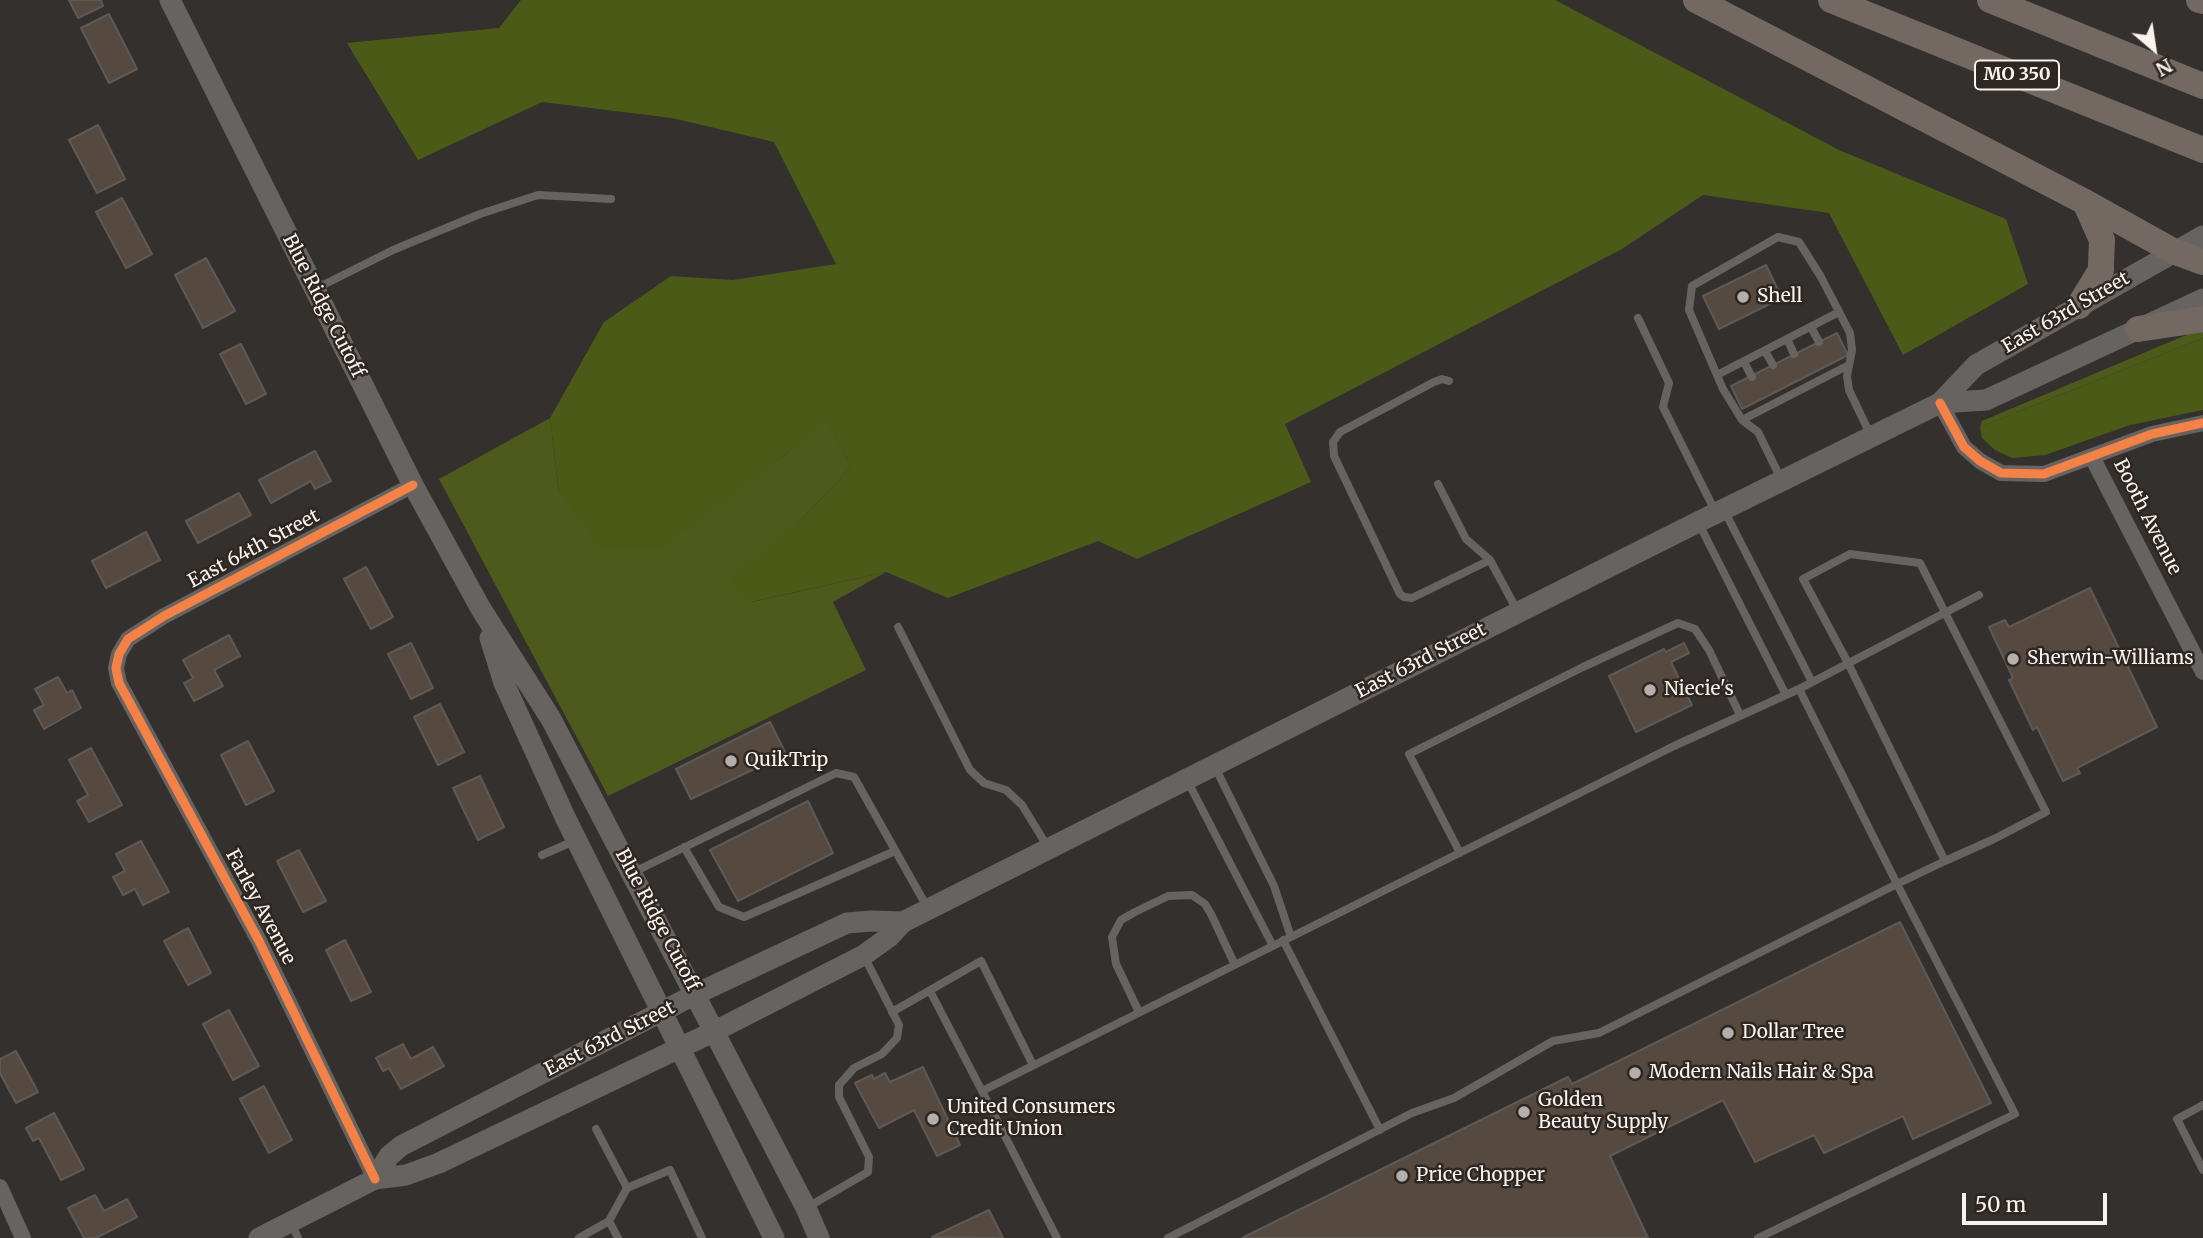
<!DOCTYPE html>
<style>
body{margin:0}
#map{position:relative;width:2203px;height:1238px;overflow:hidden;background:#34302e;font-family:Merriweather,serif}
canvas{display:block}
.north{position:absolute;left:2119px;top:14px;width:70px;height:70px;-webkit-text-stroke:5px #2e2621;paint-order:stroke;rotate:151deg;font-size:19px;font-weight:700;line-height:28px;text-align:center;color:#f9f3f0}
.north::after{content:'';display:block;margin:auto;width:24px;height:32px;background:#f9f3f0;clip-path:polygon(50% 0,100% 100%,50% 72%,0 100%)}
.scale{position:absolute;left:1962px;top:1193px;width:145px;height:32px;box-sizing:border-box;border:4px solid #f9f3f0;border-top:0;padding-left:9px;font-size:21px;line-height:24px;white-space:nowrap;color:#f9f3f0;-webkit-text-stroke:5px #2e2621;paint-order:stroke}
</style>
<div id="map">
<canvas width="2203" height="1238"></canvas>
<div class="north">N</div>
<div class="scale">50 m</div>
</div>
<script>
const g = document.querySelector('canvas').getContext('2d');
g.lineJoin = 'round';
function fillPath(path, color) { g.fillStyle = color; g.fill(path, 'evenodd'); }
const shape = rows => new Path2D(rows.map(r => 'M' + r).join(''));
function strokePath(path, color, width, dash) { g.strokeStyle = color; g.lineWidth = width; g.lineCap = dash ? 'butt' : 'round'; g.setLineDash(dash || []); g.stroke(path); }
function label(font, color, halo, rows, align = 'center') {
  g.font = font + ' Merriweather,serif'; g.lineWidth = 5; g.setLineDash([]); g.textBaseline = 'middle'; g.strokeStyle = halo; g.fillStyle = color; for (const [text, x, y, turn = 0] of rows) {
    g.save(); g.translate(x, y); g.rotate((+turn || 0) * Math.PI / 180); g.textAlign = isNaN(turn) ? turn : align; if (halo) g.strokeText(text, 0, 0); g.fillText(text, 0, 0); g.restore();
  }
}
fillPath(shape([
 [2203,328,2203,338,1980,427,1982,421],
 [550,418,559,492,779,460,826,419,851,467,799,522,752,602,886,572,833,602,866,670,608,796,439,479]
]), '#4d5a1c');
fillPath(shape([
 [521,0,1555,0,1839,150,2006,219,2028,284,1903,355,1829,213,1703,195,1622,249,1285,424,1311,482,1137,559,1098,541,948,598,886,572,751,602,729,579,799,522,851,467,826,420,779,460,660,549,601,549,559,492,550,418,604,322,671,276,733,280,836,264,774,142,672,118,542,102,418,160,347,43,499,28],
 [2203,338,2203,410,2130,425,2045,455,2012,458,1995,450,1982,438,1980,427]
]), '#4c5a17');
const building = shape([
 [69,0,101,0,103,6,78,18,69,0],
 [109,14,137,69,109,83,81,28,109,14],
 [98,125,125,179,97,193,69,140,98,125],
 [122,198,152,254,126,268,96,212,122,198],
 [206,258,235,311,203,328,175,275,206,258],
 [1766,265,1782,298,1719,329,1703,296,1766,265],
 [1837,333,1848,355,1742,409,1731,386,1837,333],
 [241,344,266,394,246,404,220,354,241,344],
 [315,451,331,481,315,489,311,481,271,503,259,480,315,451],
 [239,493,251,515,198,543,186,521,239,493],
 [146,532,160,560,106,588,92,561,146,532],
 [366,567,393,617,371,629,344,579,366,567],
 [2090,588,2157,727,2077,768,2080,773,2063,781,2037,727,2033,730,2009,680,2013,678,1989,627,2005,620,2009,627,2090,588],
 [229,635,240,656,214,670,223,686,194,701,184,683,193,678,183,660,229,635],
 [411,643,433,688,411,699,388,654,411,643],
 [1684,643,1689,653,1671,662,1692,705,1636,732,1609,676,1664,649,1666,652,1684,643],
 [58,677,67,693,72,690,81,708,44,729,34,710,44,705,35,689,58,677],
 [440,704,464,752,438,765,414,717,440,704],
 [770,722,786,754,691,799,676,769,770,722],
 [248,741,274,791,246,805,221,755,248,741],
 [91,748,122,805,89,822,77,801,88,795,69,760,91,748],
 [480,776,504,827,478,840,453,788,480,776],
 [808,801,833,853,738,901,710,850,808,801],
 [141,841,169,892,143,905,135,889,123,895,113,877,125,871,116,854,141,841],
 [299,850,326,901,303,912,277,861,299,850],
 [1900,922,1991,1103,1913,1139,1903,1116,1824,1153,1814,1135,1755,1162,1723,1100,1610,1156,1648,1238,1242,1238,1568,1077,1572,1084,1900,922],
 [188,928,211,973,188,985,164,941,188,928],
 [345,940,371,992,351,1001,326,950,345,940],
 [229,1010,259,1066,233,1080,203,1024,229,1010],
 [403,1044,411,1059,433,1047,444,1066,401,1089,389,1068,383,1071,376,1058,403,1044],
 [16,1051,38,1092,16,1103,0,1073,0,1059,16,1051],
 [923,1067,960,1145,937,1156,914,1110,879,1128,855,1083,872,1075,874,1079,885,1073,890,1082,923,1067],
 [264,1086,292,1140,269,1153,240,1099,264,1086],
 [54,1113,84,1169,61,1180,39,1138,33,1141,26,1128,54,1113],
 [95,1195,104,1211,127,1199,137,1217,96,1238,84,1238,68,1208,95,1195],
 [989,1210,1003,1238,932,1237,989,1210]
]);
fillPath(building, '#564a40');
strokePath(building, '#5d5957', 2);
strokePath(shape([
 [317,288,393,250,480,214,538,195,611,199],
 [1638,318,1669,383,1663,407,1716,513],
 [1811,327,1819,342],
 [1787,339,1794,354],
 [1765,351,1773,365],
 [1744,362,1752,377],
 [1717,375,1839,312],
 [1449,381,1442,379,1434,382,1340,432,1333,442,1334,456,1400,594,1404,597,1412,598,1490,560],
 [1742,420,1849,365],
 [1781,479,1758,432,1742,420,1723,389,1689,310,1692,286,1778,237,1799,242,1821,277,1850,333,1852,350,1847,376,1849,390,1870,434],
 [1438,484,1466,539,1490,560,1518,612],
 [1724,510,1812,682],
 [1699,524,1786,695],
 [898,627,970,770,984,783,1006,790,1022,805,1049,849],
 [1215,767,1274,886,1291,937],
 [1188,782,1273,946],
 [684,847,719,907,744,917,895,851],
 [1460,853,1409,754,1583,667,1678,623,1695,629,1709,650,1740,715],
 [542,855,574,841],
 [634,872,836,773,854,777,927,907],
 [1283,940,1380,1130],
 [930,991,982,1091],
 [892,1012,981,961,1033,1065],
 [1139,1012,1116,964,1112,937,1121,920,1135,912,1168,896,1192,895,1205,904,1211,914,1235,965],
 [2203,1105,2177,1119,2203,1170],
 [596,1129,627,1188,670,1170,702,1238],
 [806,1208,868,1172,869,1157,839,1097,839,1085,854,1068,882,1054,897,1038,899,1025,865,958],
 [609,1221,618,1238],
 [291,1223,298,1238],
 [579,1238,609,1221,627,1188],
 [1057,1238,982,1091,1674,746,1799,689,1979,595],
 [1168,1238,1412,1113,1454,1098,1553,1041,1599,1033,1897,884,1799,689],
 [1758,1238,2015,1114,1897,884,1945,861,1994,839,2046,812,1920,563,1850,554,1803,579,1848,663,1945,861]
]), '#666361', 8);
strokePath(shape([
 [1940,403,1964,447,1980,461,2001,473,2044,474,2152,434,2203,423],
 [2092,457,2203,672],
 [375,1179,259,941,119,683,116,668,119,654,128,639,164,616,413,485],
 [0,1187,23,1238]
]), '#666361', 16);
strokePath(shape([
 [170,0,413,485,481,609,551,719,806,1208,819,1238],
 [1940,403,1976,365,2203,236],
 [490,638,504,683,565,817,774,1238],
 [375,1179,389,1156,401,1146,696,994,847,923,871,921,903,922],
 [259,1238,375,1179,406,1175,439,1163,715,1031,864,955,889,937,903,922,1698,522,1940,403,1986,400,2203,299]
]), '#666361', 21);
strokePath(shape([
 [1696,0,2085,202,2173,251,2203,262],
 [1831,0,2203,150],
 [1990,0,2203,86],
 [2199,0,2203,1],
 [2079,306,2101,270,2101,265,2102,240,2085,202],
 [2138,329,2203,319]
]), '#736862', 26);
strokePath(shape([
 [1940,403,1964,447,1980,461,2001,473,2044,474,2152,434,2203,423],
 [375,1179,259,941,119,683,116,668,119,654,128,639,164,616,413,485]
]), '#f48246', 9);
for (const [x, y, r, color] of [
 [1743,297,7,"#b4afac"],
 [2013,659,7,"#b4afac"],
 [1650,690,7,"#b4afac"],
 [731,761,7,"#b4afac"],
 [1728,1033,7,"#b4afac"],
 [1635,1073,7,"#b4afac"],
 [1524,1112,7,"#b4afac"],
 [933,1119,7,"#b4afac"],
 [1402,1176,7,"#b4afac"]
]) { const dot = new Path2D(); dot.arc(x, y, r, 0, 2 * Math.PI); g.fillStyle = color; g.fill(dot); strokePath(dot, '#2e2621', 2.5); }
for (const [x, y, w] of [
 [2017,75,84]
]) { const box = new Path2D(); box.roundRect(x - w / 2, y - 14.5, w, 29, 5); g.fillStyle = '#2e2621'; g.fill(box); strokePath(box, '#f9f3f0', 2); }
label('bold 18px', '#f9f3f0', null, [
 ["MO 350",2017,75]
]);
label('19px', '#f9f3f0', '#2e2621', [
 ["Shell",1757,297],
 ["Sherwin-Williams",2027,659],
 ["Niecie's",1664,690],
 ["QuikTrip",745,761],
 ["Dollar Tree",1742,1033],
 ["Modern Nails Hair & Spa",1649,1073],
 ["Golden",1538,1101],
 ["Beauty Supply",1538,1123],
 ["United Consumers",947,1108],
 ["Credit Union",947,1130],
 ["Price Chopper",1416,1176]
], 'left');
label('19px', '#f9f3f0', '#2e2621', [
 ["Blue Ridge Cutoff",323,306,63],
 ["East 63rd Street",2066,313,-30],
 ["Booth Avenue",2147,517,63],
 ["East 64th Street",254,549,-28],
 ["East 63rd Street",1421,661,-27],
 ["Farley Avenue",260,907,62],
 ["Blue Ridge Cutoff",657,920,62],
 ["East 63rd Street",610,1039,-27]
]);
</script>
